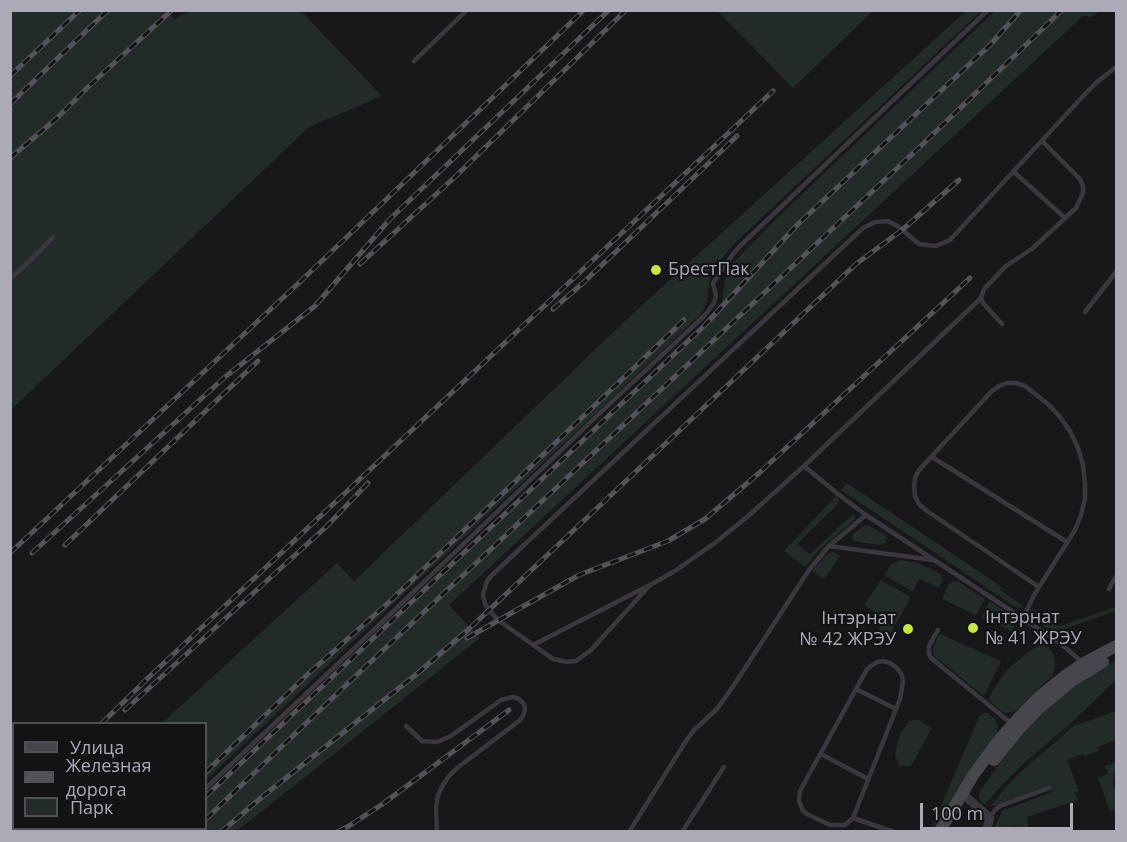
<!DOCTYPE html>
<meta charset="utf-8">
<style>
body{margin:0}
#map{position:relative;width:1127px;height:842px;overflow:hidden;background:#181719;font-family:"Open Sans",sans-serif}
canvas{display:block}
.frame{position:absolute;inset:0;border:12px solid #adaab8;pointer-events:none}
.legend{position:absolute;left:12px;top:722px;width:195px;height:108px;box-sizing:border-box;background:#131214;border:2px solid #514f56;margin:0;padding:8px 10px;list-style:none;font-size:18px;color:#adaab8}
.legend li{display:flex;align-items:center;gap:12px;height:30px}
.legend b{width:30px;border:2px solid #514f56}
.scale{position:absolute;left:920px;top:803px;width:153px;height:27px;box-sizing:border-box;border:3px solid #adaab8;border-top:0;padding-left:8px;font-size:18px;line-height:21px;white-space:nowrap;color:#adaab8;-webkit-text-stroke:4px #131214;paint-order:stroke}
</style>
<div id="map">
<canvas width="1127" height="842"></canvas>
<div class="frame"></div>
<ul class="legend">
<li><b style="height:8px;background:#48464d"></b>Улица</li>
<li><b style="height:8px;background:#55535a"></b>Железная дорога</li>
<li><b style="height:16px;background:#232b28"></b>Парк</li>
</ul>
<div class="scale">100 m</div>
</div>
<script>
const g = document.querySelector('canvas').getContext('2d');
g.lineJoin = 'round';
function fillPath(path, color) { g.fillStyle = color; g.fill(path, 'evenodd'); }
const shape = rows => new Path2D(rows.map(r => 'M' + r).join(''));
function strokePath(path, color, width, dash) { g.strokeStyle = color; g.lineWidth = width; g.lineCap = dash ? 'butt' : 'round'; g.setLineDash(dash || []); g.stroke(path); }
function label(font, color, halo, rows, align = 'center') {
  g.font = font + ' "Open Sans",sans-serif'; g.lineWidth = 4.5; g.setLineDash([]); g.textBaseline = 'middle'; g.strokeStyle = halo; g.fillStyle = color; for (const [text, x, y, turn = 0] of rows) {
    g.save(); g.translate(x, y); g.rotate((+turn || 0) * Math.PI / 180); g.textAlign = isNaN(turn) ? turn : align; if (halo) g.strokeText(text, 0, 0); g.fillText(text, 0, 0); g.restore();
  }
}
fillPath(shape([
 [996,10,1099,11,1092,17,1083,16,449,605,480,638,237,831,168,831,171,829,206,828,206,796,704,326,717,311,722,302,725,278,732,264,778,217],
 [10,11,166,11,175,19,189,11,301,11,382,96,309,127,11,410],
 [717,11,873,11,793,88],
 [966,11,981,11,735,243,724,256,710,278,706,305,701,314,206,780,206,724,162,723,337,563,354,581,627,319],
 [847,483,1002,587,1000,590,1024,606,1021,608,1017,608,841,490],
 [836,496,839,499,838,504,797,544,810,554,852,515,855,515,856,518,818,551,805,567,784,551],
 [868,525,886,536,887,538,885,543,879,545,853,541,852,537,853,534,862,527],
 [833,552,840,556,824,579,812,571,825,556,829,553],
 [899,560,918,563,939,573,941,574,943,579,939,588,919,579,913,592,884,575,891,565],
 [881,580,911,597,888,638,877,632,885,618,864,605],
 [953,581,959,582,985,599,976,615,942,599,949,584],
 [990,601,1013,617,1015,624,1012,631,981,617],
 [1116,607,1116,611,1064,629,1056,630,1046,628,1032,617,1030,614,1032,608,1060,626],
 [940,634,1001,661,984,696,934,656,933,647],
 [1041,644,1048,646,1054,656,1055,667,1052,676,1014,712,1006,713,1002,712,990,701,990,697,993,690,1007,670,1026,654],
 [1116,660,1116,680,1072,722,1023,764,1000,787,985,805,981,802,979,797,980,791,1010,749,1028,727,1049,707,1073,688],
 [1116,711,1116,740,1097,747,1099,751,1084,756,1083,754,1067,760,1079,791,1075,792,1078,800,1027,817,1029,825,1023,830,1014,826,1011,831,993,831,1002,811,1052,792,1049,786,997,805,990,806,1016,776,1074,726],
 [982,713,988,713,994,718,998,727,997,733,930,832,979,717],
 [917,719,932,728,911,766,899,766,895,755,899,737,908,722],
 [1116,762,1116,771,1114,775,1113,783,1116,795,1116,817,1114,810,1110,811,1098,778,1108,774,1105,766]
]), '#232b28');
strokePath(shape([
 [414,61,467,10],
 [1014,172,1065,218],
 [10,279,37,254,53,237],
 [1085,312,1116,272],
 [1002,324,983,303,981,298,984,289,1006,266,1033,248,1076,208,1083,193,1083,186,1080,179,1042,141],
 [932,457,1067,542],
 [804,466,838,494,866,515,1060,643,1083,663],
 [829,546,933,560],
 [650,585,591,650,576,661,567,662,553,659,498,620,489,610,485,604,483,595,487,581,492,575,863,228,875,222,888,221,899,227,919,244,936,246,950,240,1085,94,1097,82,1116,67],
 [1109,589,1116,576],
 [1023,618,1034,595,1075,530,1081,515,1085,499,1085,483,1083,465,1078,448,1070,431,1060,417,1048,404,1025,386,1016,383,1007,383,999,386,991,392,919,470,915,478,914,486,915,496,919,504,927,511,1039,587],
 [938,630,929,646,929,654,931,658,1012,724],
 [533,645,650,585,675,571,716,542,747,517,804,466,981,298],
 [883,661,890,663,897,668,902,675,903,682,900,699,853,818,845,825,830,825,807,814,803,811,799,801,800,791,867,669,877,662,883,661],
 [856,689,896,709],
 [406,726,422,741,437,742,451,736,501,700,513,697,519,699,524,704,525,709,523,716,519,721,457,768,449,776,443,785,438,795,436,807,437,832],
 [821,754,868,779],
 [206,788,378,626,601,412,705,315,714,303,716,296,713,283,733,254,742,244,988,10],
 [853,818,894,832],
 [990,818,994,811,1000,806,1049,788],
 [159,832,162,828],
 [629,832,686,741,693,731,717,709,736,682,809,570,829,546,866,515],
 [682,832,724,767]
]), '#3a383e', 4.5);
strokePath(shape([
 [962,793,990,818,986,832]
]), '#3a383e', 9);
strokePath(shape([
 [994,760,1018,730,1037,710,1072,681,1103,662],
 [939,832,974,774,999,740,1024,712,1039,697,1065,676,1084,663,1116,646]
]), '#48464d', 12);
const rail = shape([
 [10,76,80,10],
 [10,104,108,10],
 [10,158,56,119,87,88,172,10],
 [360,264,456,176,626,10],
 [553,309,583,283,737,136],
 [65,545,258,361],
 [10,553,304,278,584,10],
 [32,553,225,377,315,306,390,219,609,10],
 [467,638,579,575,668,541,705,519,758,474,970,278],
 [125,710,327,526,368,483],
 [101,724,147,679,773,91],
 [206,772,308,674,388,603,684,320],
 [206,796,704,326,798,224,990,45,1021,10],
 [10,808,14,805],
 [206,819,345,686,925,142,1062,10],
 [143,832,146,828],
 [168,832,171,828],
 [192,832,195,828],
 [221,832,262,797,418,673,470,628,856,264,902,230,959,180],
 [337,832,349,826,384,803,509,710]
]);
strokePath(rail, '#55535a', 5);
strokePath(rail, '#131214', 3, [9]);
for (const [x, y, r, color] of [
 [656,270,6,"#c7e740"],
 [973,628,6,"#c7e740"],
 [908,629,6,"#c7e740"]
]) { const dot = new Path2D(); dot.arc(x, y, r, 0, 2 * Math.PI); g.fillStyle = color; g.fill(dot); strokePath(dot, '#131214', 2); }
label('18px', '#adaab8', '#131214', [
 ["БрестПак",668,270],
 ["Інтэрнат",985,618],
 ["№ 41 ЖРЭУ",985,639],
 ["Інтэрнат",896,619,"right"],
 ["№ 42 ЖРЭУ",896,640,"right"]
], 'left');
</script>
